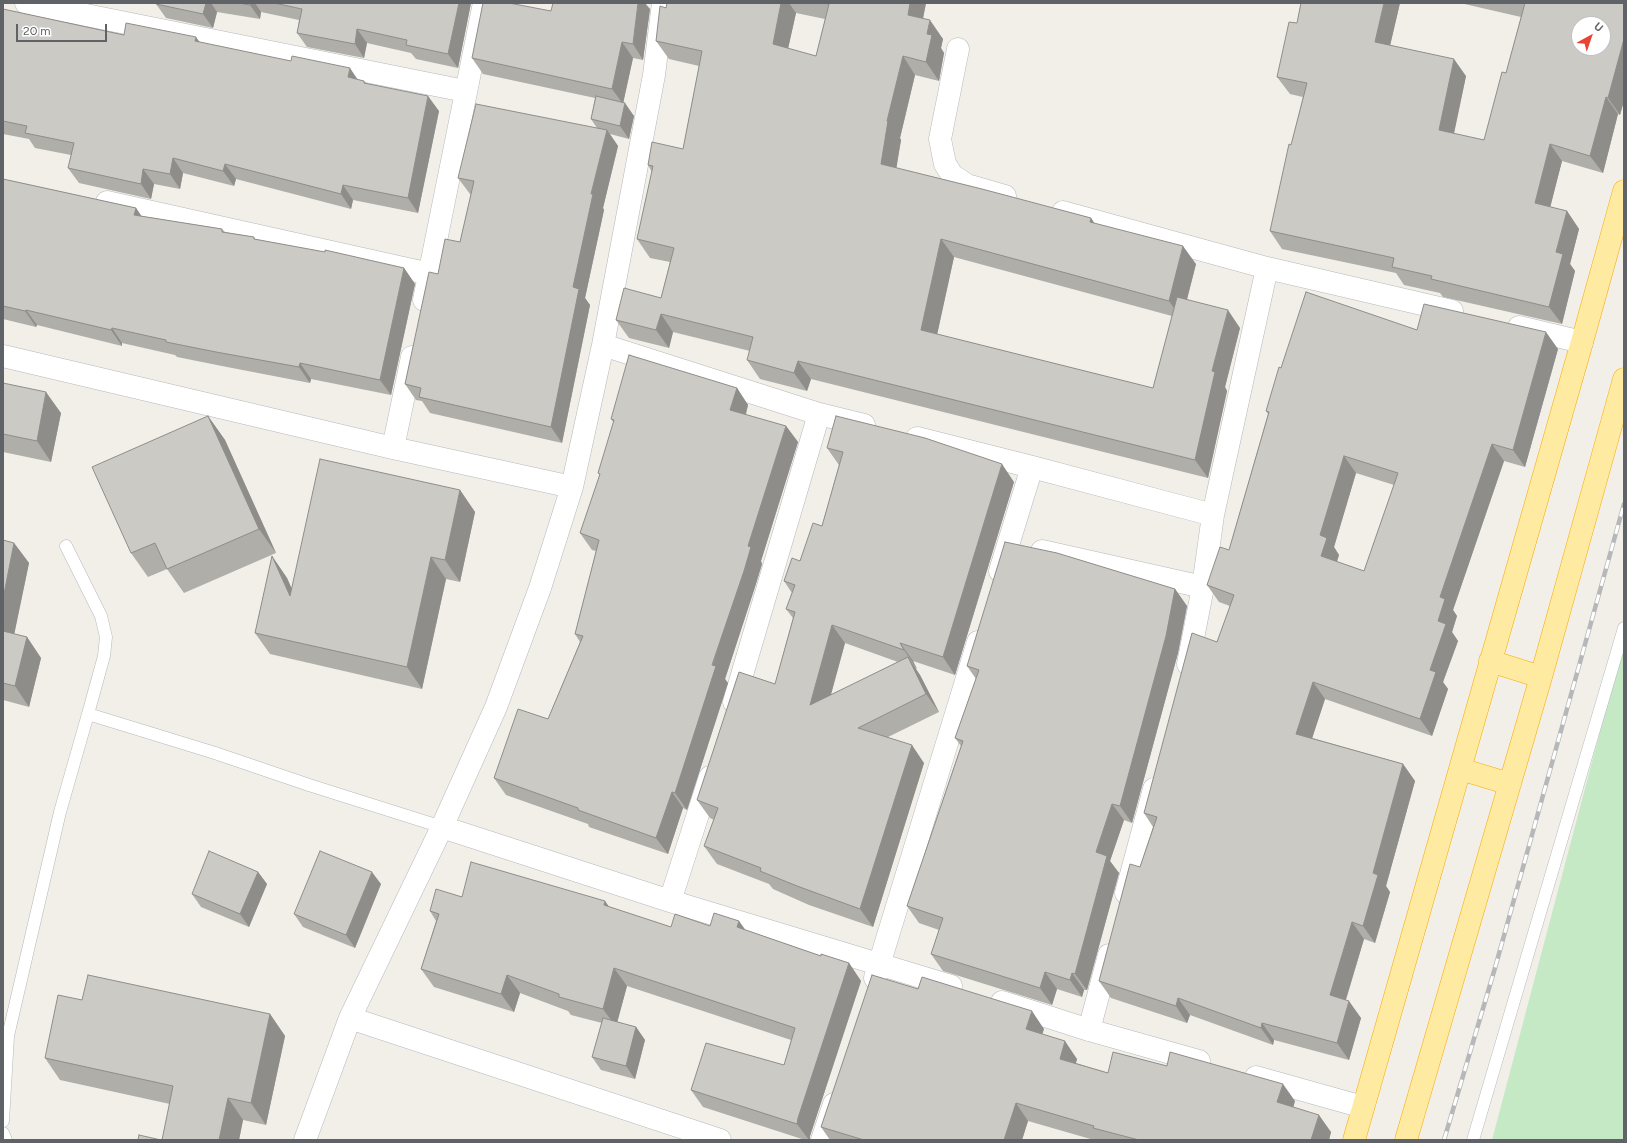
<!DOCTYPE html>
<style>
body{margin:0}
#map{position:relative;width:1627px;height:1143px;overflow:hidden;background:#f1efe8;font-family:Figtree,sans-serif}
canvas{display:block}
.frame{position:absolute;inset:0;border:4px solid #5f6368;pointer-events:none}
.north{position:absolute;left:1571px;top:16px;width:40px;height:40px;box-sizing:border-box;background:#fff;border:1px solid #bfc1c3;border-radius:50%;rotate:40deg;font-size:11px;font-weight:700;line-height:16px;text-align:center;color:#5f6368}
.north::after{content:'';display:block;margin:auto;width:14px;height:18px;background:#ea4335;clip-path:polygon(50% 0,100% 100%,50% 72%,0 100%)}
.scale{position:absolute;left:16px;top:24px;width:91px;height:18px;box-sizing:border-box;border:2px solid #5f6368;border-top:0;padding-left:5px;font-size:12px;line-height:14px;white-space:nowrap;color:#5f6368;-webkit-text-stroke:3px #fff;paint-order:stroke}
</style>
<div id="map">
<canvas width="1627" height="1143"></canvas>
<div class="frame"></div>
<div class="north">U</div>
<div class="scale">20 m</div>
</div>
<script>
const g = document.querySelector('canvas').getContext('2d');
g.lineJoin = 'round';
function fillPath(path, color) { g.fillStyle = color; g.fill(path, 'evenodd'); }
const shape = rows => new Path2D(rows.map(r => 'M' + r).join(''));
function strokePath(path, color, width, dash) { g.strokeStyle = color; g.lineWidth = width; g.lineCap = dash ? 'butt' : 'round'; g.setLineDash(dash || []); g.stroke(path); }
fillPath(shape([
 [1624,641,1624,1140,1492,1140]
]), '#c5e8c5');
const service = shape([
 [66,546,101,616,106,637,104,656,88,714],
 [3,1121,8,1036,60,812,88,714,215,753,309,785,442,827],
 [3,1133,6,1140],
 [1473,1140,1624,628]
]);
const minor = shape([
 [26,3,465,91],
 [958,49,940,139,945,164,952,175,967,185,1005,196],
 [107,202,430,274],
 [1063,212,1267,268,1452,311],
 [424,300,484,3],
 [1519,327,1582,342],
 [603,345,819,414,864,425],
 [3,356,393,448,572,487],
 [917,438,1032,467,1213,515],
 [393,448,412,357],
 [1042,551,1203,587],
 [1000,571,1032,467],
 [1188,664,1203,587,1213,515,1267,268],
 [734,702,819,414],
 [442,827,670,901,951,986],
 [1126,893,1154,789],
 [670,901,710,777],
 [875,978,978,642],
 [1002,1002,1089,1030,1199,1061],
 [350,1018,720,1140],
 [1089,1030,1109,955],
 [1256,1077,1363,1107],
 [305,1140,350,1018,442,827,496,707,540,588,572,487,603,345,654,75,663,3],
 [822,1140,834,1104]
]);
const trunk = shape([
 [1490,661,1541,677],
 [1460,769,1510,784],
 [1354,1140,1582,342,1624,191],
 [1406,1140,1541,677,1624,379]
]);
strokePath(service, '#b5b8bc', 13);
strokePath(minor, '#b5b8bc', 23);
strokePath(trunk, '#f9ab00', 23);
strokePath(service, '#fff', 12);
strokePath(minor, '#fff', 22);
strokePath(trunk, '#feeaa1', 22);
const rail = shape([
 [1444,1140,1495,968,1624,504]
]);
strokePath(rail, '#b6b7b8', 4.5);
strokePath(rail, '#fff', 3, [9]);
fillPath(shape([
 [156,3,471,3,458,68,416,59,411,53,367,43,364,58,307,47,297,33,299,20,261,12,260,19,217,12,213,28,166,18,156,4],
 [667,3,926,3,923,19,943,39,941,48,944,53,939,81,915,75,900,138,901,140,896,168,1091,218,1094,223,1196,264,1187,299,1240,328,1225,387,1227,391,1208,478,811,379,807,391,760,379,747,360,750,351,673,332,669,348,629,338,616,320,661,298,670,262,650,258,637,239,652,172,648,165,683,149,699,66,669,59,656,41],
 [796,13,825,19,816,56,788,49],
 [954,257,1172,316,1153,388,937,334],
 [1301,3,1400,3,1390,45,1466,76,1454,134,1484,140,1506,73,1521,17,1460,3,1624,3,1624,101,1620,115,1618,114,1603,173,1562,161,1550,207,1567,211,1579,229,1570,264,1575,271,1562,324,1443,297,1440,293,1404,285,1396,273,1282,249,1270,231,1303,97,1290,94,1277,77,1297,23],
 [3,9,124,35,200,42,364,81,366,83,439,111,418,213,353,200,351,209,236,179,234,186,183,173,180,189,154,184,151,199,79,183,68,168,71,155,35,148,29,139,3,134],
 [650,9,643,60,633,58,623,103,634,116,629,139,610,134,618,146,603,208,604,210,585,298,590,305,562,443,430,413,422,401,416,400,405,384,438,274,460,242,471,194,470,194,458,178,597,128,591,119,595,98,483,74,472,58,551,11],
 [3,179,136,208,141,216,222,229,225,232,254,237,255,239,404,268,415,284,391,395,311,379,310,383,227,367,177,357,175,355,122,343,122,346,37,325,36,327,3,319],
 [1417,330,1558,349,1525,467,1504,461,1453,610,1457,616,1452,632,1458,641,1443,682,1448,689,1432,736,1325,699,1312,738,1403,764,1415,781,1386,886,1390,892,1375,943,1364,939,1346,1000,1361,1018,1349,1060,1274,1040,1273,1045,1190,1015,1187,1023,1111,998,1099,981,1140,867,1153,827,1144,813,1217,642,1230,606,1219,602,1207,585,1229,550,1268,414,1266,411,1281,368],
 [1356,473,1394,485,1364,571,1337,562,1339,555,1334,547],
 [3,383,61,413,51,462,3,452],
 [737,388,748,405,746,415,786,426,798,442,761,561,762,564,755,587,725,679,728,683,687,810,683,808,668,854,589,827,588,824,506,795,494,778,548,719,580,642,575,634,596,551,592,550,580,533,600,475,598,473,614,423,611,419],
 [208,416,225,440,276,553,184,593,167,569,148,577,131,553],
 [827,448,1014,482,955,675,913,661,917,669,915,668,920,675,939,712,888,737,924,763,873,927,809,905,773,889,769,884,717,864,704,846,714,820,710,818,697,800,775,684,793,618,786,609,792,593,784,581,800,561,822,526,839,465],
 [845,643,898,662,831,695],
 [460,490,475,512,460,582,446,579,422,689,270,654,255,633,272,556,287,578,291,588],
 [3,540,14,543,29,563,14,634,27,637,41,658,29,707,3,700],
 [1175,589,1187,606,1178,653,1132,823,1124,820,1110,861,1119,873,1087,990,1084,990,1082,997,1057,989,1052,1005,943,971,931,954,939,930,919,923,907,906,961,746,955,738,976,679,967,666],
 [258,872,267,884,249,927,201,907,192,894],
 [381,884,355,948,303,927,294,914],
 [462,897,609,907,671,927,710,926,746,930,821,956,849,963,861,981,810,1136,810,1140,805,1140,703,1107,691,1090,784,1065,791,1040,627,986,617,1022,636,1027,645,1040,635,1079,601,1070,592,1057,602,1023,571,1015,568,1011,520,993,514,1012,434,987,421,969,436,921,430,911],
 [82,1000,270,1014,285,1036,266,1125,243,1120,239,1140,162,1140,170,1104,60,1080,45,1058],
 [1044,1029,1042,1034,1077,1059,1076,1063,1108,1073,1295,1101,1293,1107,1331,1132,1329,1140,1094,1140,1028,1121,1022,1140,830,1140,821,1127]
]), '#afaea9');
fillPath(shape([
 [206,3,211,3,217,12,213,28,203,14],
 [251,3,255,3,261,12,260,19,250,5],
 [459,3,471,3,458,68,448,54],
 [638,3,645,3,650,9,643,60,633,44],
 [781,3,789,3,796,13,785,62,773,44],
 [910,3,926,3,920,33,908,15],
 [1384,3,1400,3,1387,59,1375,42],
 [930,20,943,39,941,48,944,53,939,81,926,62,927,34],
 [357,29,367,43,364,58,355,44],
 [196,37,207,52,195,41],
 [1624,39,1624,101,1620,115,1608,98],
 [622,42,633,58,623,104,612,89],
 [903,56,915,75,900,138,901,140,894,183,881,164,887,121],
 [1454,59,1466,76,1451,147,1439,130],
 [350,68,360,83,348,77],
 [428,96,439,111,418,213,408,198],
 [1606,97,1618,114,1603,173,1590,156],
 [625,103,634,116,629,139,620,126],
 [607,130,618,146,603,208,604,210,585,298,590,305,562,443,551,427,573,287,591,194],
 [1550,144,1562,161,1547,220,1535,203],
 [173,158,183,173,180,189,170,174],
 [225,164,236,179,234,186,223,171],
 [143,169,154,184,151,199,141,184],
 [343,185,353,200,351,209,341,194],
 [136,208,147,224,134,215],
 [1567,211,1579,229,1570,264,1575,271,1562,324,1549,307,1556,252],
 [1091,218,1103,236,1090,222],
 [941,239,954,257,934,349,921,330],
 [1183,246,1196,264,1182,319,1169,301],
 [404,268,415,284,391,395,380,380],
 [26,310,37,325,36,327,25,311],
 [1228,310,1240,328,1225,387,1227,391,1208,478,1195,460,1212,371],
 [661,314,673,332,669,348,656,330],
 [112,328,122,343,122,346,111,330],
 [1546,332,1558,349,1525,467,1513,450],
 [798,361,811,379,807,391,794,373],
 [300,363,311,379,310,383,299,367],
 [737,388,748,405,742,427,730,410],
 [46,392,61,413,51,462,37,441],
 [208,416,225,440,276,553,259,529],
 [786,426,798,442,761,561,762,564,755,587,725,679,728,683,687,810,675,793,748,546],
 [1492,444,1504,461,1453,610,1457,616,1452,632,1458,641,1443,682,1448,689,1432,736,1420,719,1430,670,1438,621,1440,597],
 [1344,456,1356,473,1334,547,1339,555,1333,573,1321,556,1320,535],
 [1002,464,1014,482,955,675,943,657],
 [460,490,475,512,460,582,445,560],
 [14,543,29,563,11,650,3,638,3,599],
 [272,556,287,578,305,618,290,596],
 [431,557,446,579,422,689,407,667],
 [1175,589,1187,606,1178,653,1132,823,1120,806],
 [832,625,845,643,823,723,810,705],
 [27,637,41,658,29,707,15,686],
 [900,643,913,661,917,669,904,650],
 [908,657,920,675,939,712,926,694],
 [1313,682,1325,699,1308,751,1296,734],
 [912,745,924,763,873,927,860,909],
 [1403,764,1415,781,1386,886,1390,892,1375,943,1363,926,1373,873],
 [672,792,683,808,668,854,656,838],
 [1112,804,1124,820,1110,861,1119,873,1087,990,1075,974,1096,852],
 [258,872,267,884,249,927,240,914],
 [372,872,381,884,355,948,346,935],
 [605,901,618,919,604,905],
 [739,921,752,939,737,927],
 [1352,922,1364,939,1342,1012,1330,995],
 [849,963,861,981,810,1136,810,1140,809,1140,797,1124,798,1118],
 [614,968,627,986,616,1027,603,1009],
 [1045,972,1057,989,1052,1005,1040,988],
 [1072,973,1084,990,1082,997,1070,980],
 [507,975,520,993,514,1012,501,994],
 [1178,998,1190,1015,1187,1023,1176,1006],
 [1349,1001,1361,1018,1349,1060,1337,1043],
 [1032,1011,1044,1029,1038,1047,1026,1029],
 [270,1014,285,1036,266,1125,251,1103],
 [1262,1023,1274,1040,1273,1045,1261,1028],
 [636,1027,645,1040,635,1079,626,1066],
 [1065,1041,1077,1059,1072,1076,1060,1059],
 [1283,1084,1295,1101,1290,1119,1277,1102],
 [228,1098,243,1120,239,1140,219,1140],
 [1016,1103,1028,1121,1022,1140,1004,1140],
 [1319,1115,1331,1132,1329,1140,1311,1140]
]), '#8f8d8a');
const building = shape([
 [156,3,206,3,203,14,156,4,156,3],
 [239,3,251,3,250,5,239,3],
 [274,3,459,3,448,54,406,45,407,40,357,29,355,44,297,33,302,9,274,3],
 [483,3,509,3,551,11,553,3,638,3,633,44,622,42,612,89,472,58,483,3],
 [667,3,781,3,773,44,816,56,829,4,822,3,910,3,908,15,930,20,927,34,932,35,926,62,903,56,887,121,888,121,881,164,982,189,1091,218,1090,222,1183,246,1169,301,941,239,921,330,1153,388,1177,297,1228,310,1212,371,1215,372,1195,460,798,361,794,373,747,360,753,337,661,314,656,330,616,320,624,288,661,298,674,248,637,239,653,166,648,165,652,142,683,149,702,51,656,41,660,6,666,8,667,3],
 [1301,3,1384,3,1375,42,1454,59,1439,130,1484,140,1502,72,1506,73,1525,3,1624,3,1624,39,1608,98,1606,97,1590,156,1550,144,1535,203,1567,211,1556,252,1563,254,1549,307,1431,279,1432,276,1392,267,1394,258,1270,231,1289,144,1291,145,1307,83,1277,77,1289,22,1297,23,1301,3],
 [1579,24,1603,24,1603,48,1579,48,1579,24],
 [3,9,124,35,126,23,196,37,195,41,291,61,292,56,350,68,348,77,364,81,364,83,428,96,408,198,343,185,341,194,225,164,223,171,173,158,170,174,143,169,141,184,68,168,74,143,25,133,27,126,3,121,3,9],
 [596,96,625,103,620,126,591,119,596,96],
 [476,104,607,130,591,194,593,194,573,287,579,289,551,427,419,397,421,388,405,384,429,272,438,274,445,239,460,242,474,181,458,178,476,104],
 [3,179,136,208,134,215,222,229,222,232,254,237,254,239,325,252,325,250,404,268,380,380,300,363,299,367,216,352,166,342,166,340,112,328,111,330,26,310,25,311,3,306,3,179],
 [1306,292,1417,330,1424,304,1546,332,1513,450,1492,444,1440,597,1445,599,1438,621,1446,624,1430,670,1436,672,1420,719,1313,682,1296,734,1403,764,1373,873,1378,875,1363,926,1352,922,1330,995,1349,1001,1337,1043,1262,1023,1261,1028,1178,998,1176,1006,1099,981,1130,864,1140,867,1157,817,1144,813,1192,633,1217,642,1234,595,1207,585,1220,547,1229,550,1269,412,1266,411,1279,367,1281,368,1306,292],
 [1344,456,1398,473,1364,571,1321,556,1327,538,1320,535,1344,456],
 [629,355,737,388,730,410,786,426,748,546,751,547,744,571,712,665,716,666,675,793,672,792,656,838,578,810,578,808,494,778,518,709,548,719,583,636,575,634,599,540,580,533,600,474,598,473,614,420,611,419,629,355],
 [3,383,46,392,37,441,3,434,3,383],
 [208,416,259,529,167,569,155,543,131,553,92,467,208,416],
 [836,416,925,438,1002,464,943,657,900,643,904,650,832,625,810,705,908,657,926,694,858,728,912,745,860,909,797,886,760,871,761,868,704,846,718,808,697,800,739,672,775,684,795,612,786,609,795,585,784,581,792,558,800,561,813,523,822,526,843,452,827,448,836,416],
 [320,459,460,490,445,560,431,557,407,667,255,633,272,556,290,596,320,459],
 [3,540,14,543,3,599,3,540],
 [1005,542,1057,553,1175,589,1166,636,1120,806,1112,804,1096,852,1107,856,1075,974,1072,973,1070,980,1045,972,1040,988,931,954,943,918,907,906,963,741,955,738,979,670,967,666,1005,542],
 [3,631,27,637,15,686,3,683,3,631],
 [209,851,258,872,240,914,192,894,209,851],
 [320,851,372,872,346,935,294,914,320,851],
 [471,862,605,901,604,905,671,927,675,914,710,926,714,913,739,921,737,927,821,956,821,954,849,963,798,1118,797,1124,691,1090,706,1043,784,1065,795,1028,614,968,603,1009,559,997,559,994,507,975,501,994,421,969,439,914,430,911,436,889,462,897,471,862],
 [88,975,270,1014,251,1103,228,1098,219,1140,162,1140,173,1086,45,1058,58,995,82,1000,88,975],
 [872,975,918,989,922,977,1032,1011,1026,1029,1065,1041,1060,1059,1108,1073,1113,1052,1167,1066,1170,1052,1283,1084,1277,1102,1319,1115,1311,1140,1139,1140,1093,1128,1094,1126,1016,1103,1004,1140,864,1140,821,1127,872,975],
 [603,1018,636,1027,626,1066,592,1057,603,1018],
 [139,1135,161,1140,138,1140,139,1135]
]);
fillPath(building, '#cccac5');
strokePath(building, '#8f8d8a', 1);
</script>
